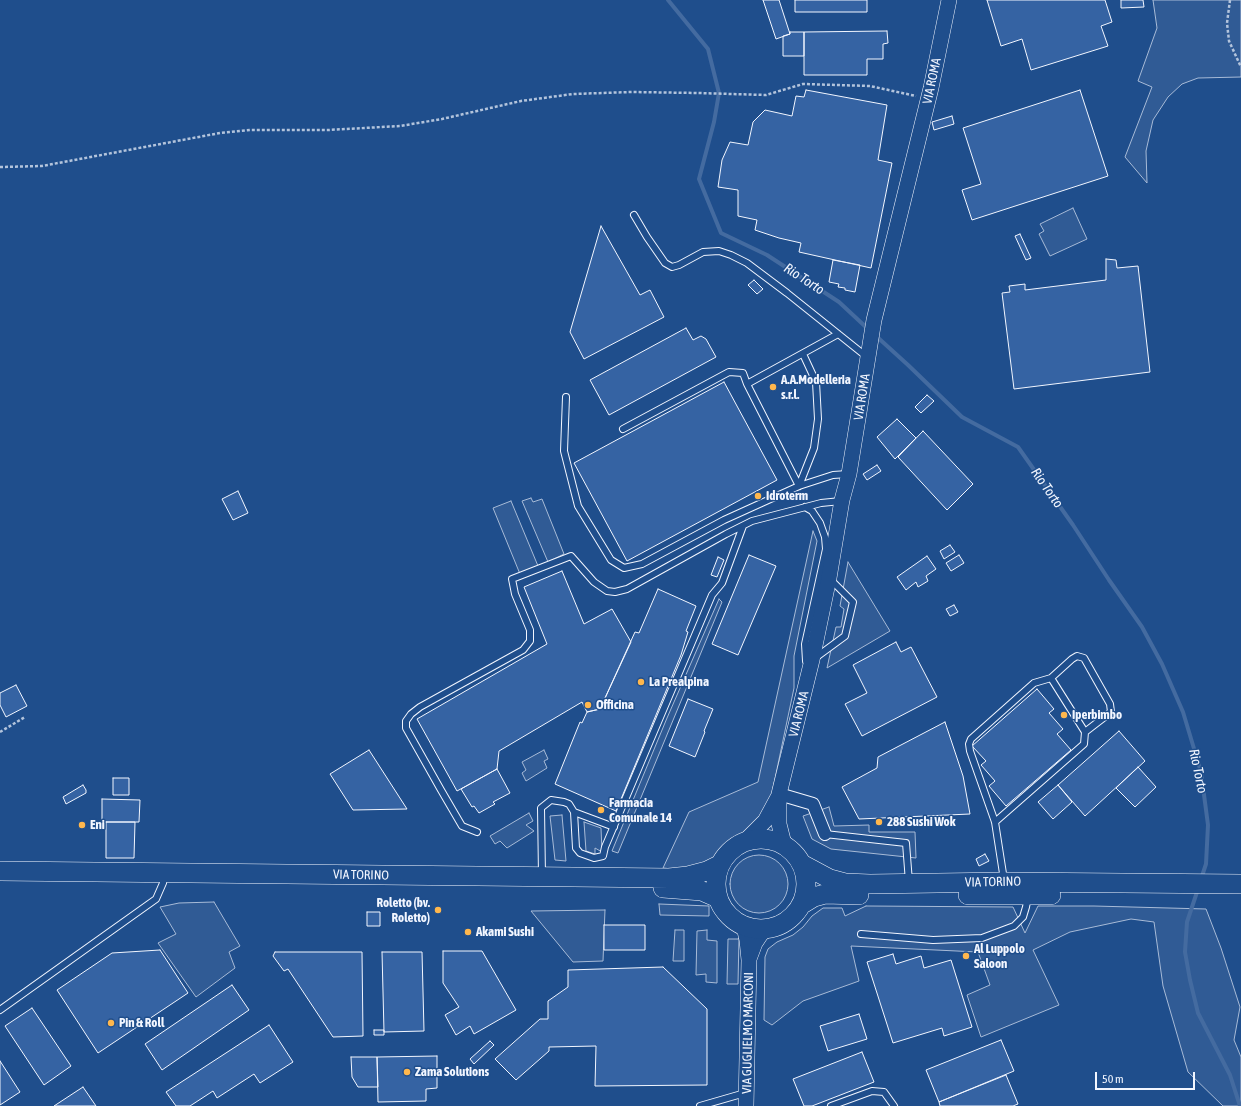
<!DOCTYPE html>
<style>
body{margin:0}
#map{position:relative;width:1241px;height:1106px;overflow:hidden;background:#1f4e8c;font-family:"Asap Condensed",sans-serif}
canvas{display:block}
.scale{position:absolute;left:1095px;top:1072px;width:100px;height:18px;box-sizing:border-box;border:2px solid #f2f6ff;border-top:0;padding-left:5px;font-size:12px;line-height:14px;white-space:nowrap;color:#f2f6ff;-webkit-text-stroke:3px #1f4e8c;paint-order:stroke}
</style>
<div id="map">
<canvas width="1241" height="1106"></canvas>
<div class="scale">50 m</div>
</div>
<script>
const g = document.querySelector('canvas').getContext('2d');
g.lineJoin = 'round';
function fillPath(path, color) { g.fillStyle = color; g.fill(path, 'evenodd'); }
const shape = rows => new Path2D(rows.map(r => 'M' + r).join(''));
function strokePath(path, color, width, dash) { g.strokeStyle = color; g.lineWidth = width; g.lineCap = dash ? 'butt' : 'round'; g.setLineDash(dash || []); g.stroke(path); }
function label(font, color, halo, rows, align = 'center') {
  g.font = font + ' "Asap Condensed",sans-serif'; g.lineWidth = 3; g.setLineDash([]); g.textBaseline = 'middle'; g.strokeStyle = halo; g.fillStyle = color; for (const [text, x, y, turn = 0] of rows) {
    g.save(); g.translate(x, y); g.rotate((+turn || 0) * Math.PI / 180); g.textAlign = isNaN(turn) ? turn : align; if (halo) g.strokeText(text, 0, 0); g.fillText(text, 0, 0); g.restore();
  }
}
const built = shape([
 [1153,0,1241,0,1241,77,1198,78,1182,84,1168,97,1153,120,1146,151,1147,183,1125,157,1152,87,1138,81,1157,28,1153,0],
 [1073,208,1087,239,1050,256,1039,234,1044,231,1040,224,1073,208],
 [531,498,533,502,542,499,564,554,548,562,522,501,531,498],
 [511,501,538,566,520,574,493,508,511,501],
 [813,531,817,541,794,656,794,688,769,807,758,822,719,854,700,866,681,870,663,868,689,812,758,782,813,531],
 [848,562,890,631,827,668,836,627,841,627,844,609,840,606,848,562],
 [719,599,722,602,618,853,612,851,667,718,719,599],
 [544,750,548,759,544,761,547,768,526,781,522,773,526,770,522,762,544,750],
 [829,807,834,826,869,825,869,832,915,832,916,858,831,849,812,839,803,816,829,807],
 [529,813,533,821,526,825,534,831,507,848,500,841,495,844,490,836,529,813],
 [562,815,566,861,555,860,550,816,562,815],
 [584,822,601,828,602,852,595,848,595,854,586,851,584,822],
 '730 884a29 29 0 1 1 58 0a29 29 0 1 1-58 0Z',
 [214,902,240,946,229,952,235,968,196,997,158,943,176,934,160,907,179,903,214,902],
 [659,904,709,906,709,916,660,915,659,904],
 [866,906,1013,907,1025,933,1038,906,1094,906,1206,909,1221,948,1240,1007,1234,1040,1241,1057,1241,1106,1223,1106,1188,1072,1163,986,1154,922,1131,919,1070,932,1033,950,1059,1005,981,1037,967,995,990,985,978,952,851,946,859,981,803,1001,772,1025,764,1020,765,957,768,949,777,942,793,935,803,927,812,916,823,908,842,908,845,916,866,906],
 [605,910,603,961,573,962,531,911,605,910],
 [675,930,684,930,684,961,673,961,675,930],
 [707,930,707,940,717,941,717,983,706,982,706,974,696,975,697,931,707,930],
 [739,938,738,984,727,984,728,939,738,939,739,938]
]);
fillPath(built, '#305b95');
strokePath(built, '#a8bbd7', 1);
strokePath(shape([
 [668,0,708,49,719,93,714,122,699,179,721,233,767,255,839,302,868,329],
 [875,335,908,365,962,417,1018,447,1073,525,1109,580,1142,627,1162,664,1183,712,1201,772,1208,825,1206,864,1201,879],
 [1198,889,1187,922,1185,952,1190,980,1198,1013,1230,1075,1240,1106]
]), '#446ba0', 4);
const building = shape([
 [763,0,779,0,790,34,776,39,763,0],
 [795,0,867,0,867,12,795,12,795,0],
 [987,0,1105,0,1112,22,1101,26,1108,46,1031,70,1022,39,1001,46,987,0],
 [1121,0,1143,0,1144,7,1121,8,1121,0],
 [887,31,888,43,883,44,883,59,867,59,867,75,804,75,804,32,887,31],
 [790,32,804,32,804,56,783,56,783,36,790,34,790,32],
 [806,90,887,105,878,160,892,163,871,268,799,252,801,243,779,238,755,230,757,220,738,216,738,190,718,187,722,160,730,142,748,145,753,122,765,110,792,116,796,96,804,97,806,90],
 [1080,90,1108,176,972,220,962,190,981,184,963,128,1080,90],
 [952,116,954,124,934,130,932,122,952,116],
 [601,226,640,295,650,290,664,317,584,359,570,332,601,226],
 [1020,234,1031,258,1026,260,1015,236,1020,234],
 [1106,259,1116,260,1117,268,1138,266,1150,372,1014,389,1002,293,1010,292,1009,286,1025,284,1025,290,1106,280,1106,259],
 [833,260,860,265,855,292,845,290,845,288,838,287,839,284,829,282,833,260],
 [754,280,763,289,757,294,748,285,754,280],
 [686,328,693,340,701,336,706,339,716,357,609,415,590,380,686,328],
 [724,382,777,480,627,561,574,463,724,382],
 [927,395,934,401,921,413,915,407,927,395],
 [897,419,916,438,895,459,877,437,897,419],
 [923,431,973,484,947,510,898,457,923,431],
 [877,465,881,471,867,480,863,474,877,465],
 [238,491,248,513,233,520,222,499,238,491],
 [950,545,955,552,944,559,940,551,950,545],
 [749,555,776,566,738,655,712,644,749,555],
 [959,555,964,563,951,571,946,563,959,555],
 [927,556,936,569,926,576,928,581,918,587,916,582,906,590,897,577,927,556],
 [718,557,724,560,717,577,711,575,718,557],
 [562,571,584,624,612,609,631,642,600,709,587,712,582,702,499,751,497,769,457,791,417,719,547,644,524,587,562,571],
 [658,589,696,606,686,631,688,632,681,655,616,811,555,784,580,722,582,723,587,712,600,709,635,632,639,633,658,589],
 [954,605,958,612,950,616,946,609,954,605],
 [896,642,901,652,911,647,937,697,862,736,845,704,867,693,853,665,896,642],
 [16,685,27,706,6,717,0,705,0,693,16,685],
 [1037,689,1054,709,1049,713,1063,729,1057,734,1071,750,1006,806,989,786,995,781,981,765,986,761,972,746,1037,689],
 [688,699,713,709,704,731,705,732,695,757,669,746,688,699],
 [945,722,963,776,970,814,859,819,842,787,877,768,878,757,945,722],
 [1119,731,1145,761,1085,816,1058,785,1119,731],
 [369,750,407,809,353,810,330,774,369,750],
 [1138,767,1156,787,1135,807,1116,788,1138,767],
 [497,769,510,793,493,802,495,804,479,813,474,806,472,807,461,789,497,769],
 [113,778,129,778,129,795,113,795,113,778],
 [83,785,86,790,86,793,66,804,63,797,83,785],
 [1058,785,1072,802,1053,819,1038,802,1058,785],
 [102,799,140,800,139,822,102,822,102,799],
 [106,822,135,822,134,858,106,858,106,822],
 [985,854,989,861,979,866,976,859,985,854],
 [367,912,380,912,380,926,367,926,367,912],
 [604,925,645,925,645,950,604,950,604,925],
 [160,950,188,993,98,1053,57,990,112,953,160,950],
 [443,951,482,951,516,1010,474,1034,470,1026,456,1035,445,1015,459,1007,443,983,443,951],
 [275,952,362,952,363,1036,333,1037,288,969,284,971,273,956,275,952],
 [382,952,422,952,424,1031,384,1032,382,952],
 [893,954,896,964,921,956,924,968,951,960,972,1027,944,1036,942,1028,893,1043,867,962,893,954],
 [663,967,707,1009,707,1085,595,1086,596,1046,549,1047,549,1051,516,1080,495,1059,540,1019,548,1019,548,1001,568,987,568,970,663,967],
 [232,985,249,1010,162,1070,145,1044,232,985],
 [32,1008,71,1066,44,1085,5,1026,32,1008],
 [859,1014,867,1039,828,1051,820,1026,859,1014],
 [269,1025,293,1062,260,1083,254,1074,217,1098,213,1091,190,1106,176,1106,166,1092,269,1025],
 [374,1030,384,1030,384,1035,374,1035,374,1030],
 [1001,1040,1014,1071,939,1102,926,1070,1001,1040],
 [490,1041,494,1045,474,1064,470,1059,490,1041],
 [862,1052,874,1082,812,1106,804,1106,793,1079,862,1052],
 [437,1056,437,1088,426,1089,426,1101,378,1102,377,1057,437,1056],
 [351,1057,377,1057,378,1087,358,1087,352,1077,351,1057],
 [0,1061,20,1092,0,1105,0,1061],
 [1006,1075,1018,1104,1013,1106,940,1106,939,1102,1006,1075],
 [83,1087,96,1106,54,1106,83,1087]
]);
fillPath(building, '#3563a3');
strokePath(building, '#f2f6ff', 1);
const service = shape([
 [634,215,647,237,665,263,672,267,679,265,703,252,719,251,731,255,747,263,787,293,867,357],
 [747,384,799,486],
 [566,397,564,451,578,506,611,560,624,568,642,564,724,520,799,486,833,475,848,474],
 [623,429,729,372,743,373,747,384,838,334],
 [799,486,814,448,818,419,816,382,803,354],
 [805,507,812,511,820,523,825,537,826,549,805,644,806,661],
 [815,658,845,636,853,602,830,579],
 [574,812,576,848,580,853,594,858,603,856,605,847,712,595,722,583,743,526],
 [995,822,1084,744,1085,732,1051,678],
 [477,832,462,826,441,790,406,728,406,721,411,714,420,707,523,650,530,641,530,630,515,594,512,579,571,556,594,582,607,591,615,592,627,589,726,534,752,521,821,503,841,501],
 [825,834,906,843,909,882],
 [542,876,541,808,551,800,564,802,569,804,574,812,614,827],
 [1004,880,995,822,970,751,969,744,971,739,1034,683,1051,678,1072,659,1077,656,1084,658,1110,704,1111,712,1085,732],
 [861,934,933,940,982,938,1014,926,1023,917,1026,907,1028,897],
 [0,1010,156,899,163,883],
 [700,1106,745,1093],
 [831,1106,872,1091,884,1092,894,1106]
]);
const minor = shape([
 [779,794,813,804,825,834]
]);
const tertiary = shape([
 [746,840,765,821,778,797],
 [784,844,779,824,779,794,812,660,829,578,842,500,849,474,874,320,931,88,949,0],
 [741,925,745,931,747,940,749,960,746,1106],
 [749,959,755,943,761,934,767,929]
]);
const primary = shape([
 '716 884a45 45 0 1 1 90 0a45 45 0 1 1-90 0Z',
 [802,864,830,879,845,883,870,884,1005,882,1241,884],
 [0,871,669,878,688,876,707,871,719,865],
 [663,888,702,891,718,898],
 [968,895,1051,895],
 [801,905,814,897,825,894,859,895]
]);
strokePath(service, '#f2f6ff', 8);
strokePath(minor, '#f2f6ff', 14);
strokePath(tertiary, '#f2f6ff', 16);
strokePath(primary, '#f2f6ff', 20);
strokePath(shape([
 [1230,0,1227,23,1229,41,1241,67],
 [0,167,42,166,220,133,250,130,328,130,400,126,442,119,521,101,573,94,632,92,698,93,766,95,803,84,870,86,916,96],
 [0,732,25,717]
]), '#b3c4dc', 2.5, [3, 2]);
strokePath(service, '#1f4e8c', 6);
strokePath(minor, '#1f4e8c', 12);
strokePath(tertiary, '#1f4e8c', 15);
strokePath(primary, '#1f4e8c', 19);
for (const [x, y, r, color] of [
 [773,387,4,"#ffb74d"],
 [758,496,4,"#ffb74d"],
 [641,682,4,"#ffb74d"],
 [588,705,4,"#ffb74d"],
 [1064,715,4,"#ffb74d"],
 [601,810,4,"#ffb74d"],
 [879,822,4,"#ffb74d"],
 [82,825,4,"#ffb74d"],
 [438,910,4,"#ffb74d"],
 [468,932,4,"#ffb74d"],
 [966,956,4,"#ffb74d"],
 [111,1023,4,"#ffb74d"],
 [407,1072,4,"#ffb74d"]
]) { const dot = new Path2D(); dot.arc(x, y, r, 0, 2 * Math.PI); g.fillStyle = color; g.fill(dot); strokePath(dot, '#1f4e8c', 1.5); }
label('13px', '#f2f6ff', '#1f4e8c', [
 ["VIA ROMA",932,81,-78],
 ["VIA ROMA",862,397,-81],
 ["VIA ROMA",799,714,-76],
 ["VIA TORINO",361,875,1],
 ["VIA TORINO",993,882,-1],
 ["VIA GUGLIELMO MARCONI",748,1033,-89]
]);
label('bold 13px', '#f2f6ff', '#1f4e8c', [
 ["A.A.Modelleria",781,380],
 ["s.r.l.",781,395],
 ["Idroterm",766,496],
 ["La Prealpina",649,682],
 ["Officina",596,705],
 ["Iperbimbo",1072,715],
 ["Farmacia",609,803],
 ["Comunale 14",609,818],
 ["288 Sushi Wok",887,822],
 ["Eni",90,825],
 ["Roletto (bv.",430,903,"right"],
 ["Roletto)",430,918,"right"],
 ["Akami Sushi",476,932],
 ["Al Luppolo",974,949],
 ["Saloon",974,964],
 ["Pin & Roll",119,1023],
 ["Zama Solutions",415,1072]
], 'left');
label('italic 14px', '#f2f6ff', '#1f4e8c', [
 ["Rio Torto",804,279,33],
 ["Rio Torto",1047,488,55],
 ["Rio Torto",1198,771,78]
]);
</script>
